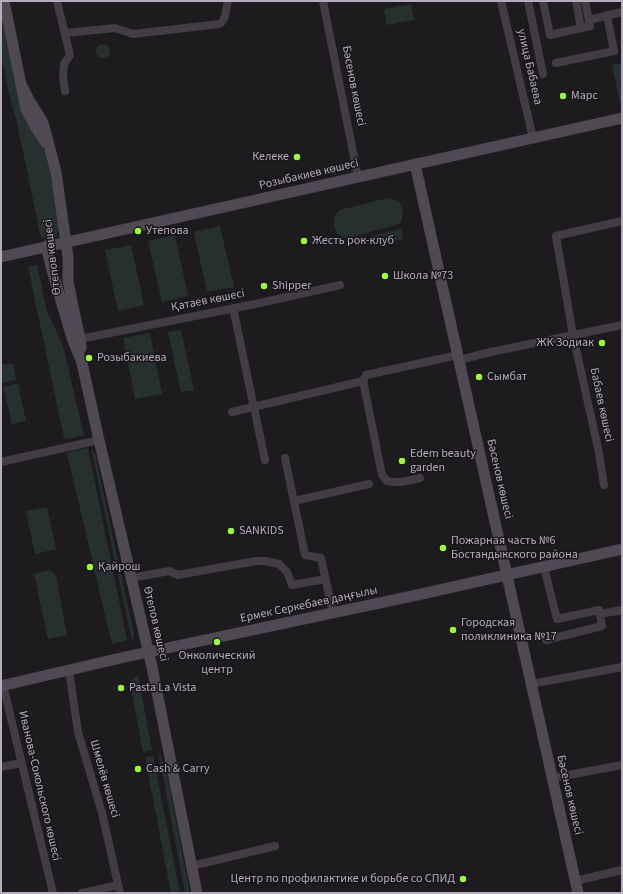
<!DOCTYPE html>
<meta charset="utf-8">
<style>
body{margin:0}
#map{position:relative;width:623px;height:894px;overflow:hidden;background:#1d1b1d;font-family:"Source Sans 3",sans-serif}
canvas{display:block}
.frame{position:absolute;inset:0;border:2px solid #b5adbd;pointer-events:none}
</style>
<div id="map">
<canvas width="623" height="894"></canvas>
<div class="frame"></div>
</div>
<script>
const g = document.querySelector('canvas').getContext('2d');
g.lineJoin = 'round';
function fillPath(path, color) { g.fillStyle = color; g.fill(path, 'evenodd'); }
const shape = rows => new Path2D(rows.map(r => 'M' + r).join(''));
function strokePath(path, color, width, dash) { g.strokeStyle = color; g.lineWidth = width; g.lineCap = dash ? 'butt' : 'round'; g.setLineDash(dash || []); g.stroke(path); }
function label(font, color, halo, rows, align = 'center') {
  g.font = font + ' "Source Sans 3",sans-serif'; g.lineWidth = 3; g.setLineDash([]); g.textBaseline = 'middle'; g.strokeStyle = halo; g.fillStyle = color; for (const [text, x, y, turn = 0] of rows) {
    g.save(); g.translate(x, y); g.rotate((+turn || 0) * Math.PI / 180); g.textAlign = isNaN(turn) ? turn : align; if (halo) g.strokeText(text, 0, 0); g.fillText(text, 0, 0); g.restore();
  }
}
fillPath(shape([
 [411,4,414,20,387,25,384,9],
 [1,15,25,116,38,141,47,154,58,215,59,230,55,237,41,238,17,123,9,93,1,55],
 '96 51a7 7 0 1 1 14 0a7 7 0 1 1-14 0Z',
 [622,63,622,103,620,103,612,65],
 [388,198,398,201,401,204,403,212,401,222,396,225,348,238,342,237,338,234,334,226,334,221,335,215,340,210],
 [220,226,234,287,207,292,194,232],
 [401,229,403,239,374,246,372,236],
 [175,235,188,296,162,302,148,241],
 [131,245,144,305,118,311,105,250],
 [37,265,47,311,63,346,84,435,69,439,64,438,28,267],
 [181,330,194,390,181,392,168,332],
 [150,333,162,394,135,399,123,338],
 [13,363,16,380,3,383,1,375,1,365],
 [18,383,26,421,12,424,3,387],
 [88,448,127,640,112,644,67,453],
 [91,448,95,454,134,634,133,641,132,641],
 [47,507,56,549,35,554,26,511],
 [50,570,52,571,56,576,67,635,48,639,34,574],
 [138,675,152,750,143,752,130,682],
 [158,750,166,769,190,893,185,893],
 [153,756,180,893,171,893,145,757]
]), '#26312f');
strokePath(shape([
 [57,1,70,55,64,64,63,75,65,91],
 [323,1,358,177],
 [501,1,533,138],
 [528,1,543,74],
 [543,1,550,35,590,26,585,1],
 [576,1,581,28],
 [589,20,622,12],
 [65,33,115,28,133,34,220,24,222,22,225,16,228,1],
 [556,63,614,51,607,15],
 [233,308,265,460],
 [80,339,260,303,340,285],
 [459,360,491,352,622,325],
 [232,412,363,381],
 [285,458,305,555,321,558,333,613],
 [1,462,99,440],
 [420,478,401,482,393,482,387,481,382,475,363,381,366,375,458,355],
 [604,485,599,453,573,335,556,236,622,221],
 [294,501,369,484],
 [544,567,557,619,599,610,602,626,546,640],
 [131,578,169,571,178,575,256,561,265,561,279,564,287,572,292,585,326,579],
 [600,614,622,610],
 [69,670,78,732,102,813,120,893],
 [531,684,622,667],
 [3,685,53,893],
 [1,767,21,763],
 [552,778,622,765],
 [192,866,275,846],
 [575,881,622,870],
 [82,893,118,885]
]), '#423d44', 8);
strokePath(shape([
 [4,1,26,109,36,128,46,143],
 [22,86,29,100,41,119,44,126,56,172,68,257,68,280,71,297,80,339,81,348],
 [415,164,578,893],
 [46,246,51,267,72,338,82,363,99,440,152,667,197,893],
 [1,257,622,118],
 [1,686,125,657,417,595,622,549]
]), '#4f4953', 11);
for (const [x, y, r, color] of [
 [563,96,4,"#9efa36"],
 [297,157,4,"#9efa36"],
 [138,231,4,"#9efa36"],
 [304,241,4,"#9efa36"],
 [385,276,4,"#9efa36"],
 [264,286,4,"#9efa36"],
 [602,343,4,"#9efa36"],
 [89,358,4,"#9efa36"],
 [479,377,4,"#9efa36"],
 [402,461,4,"#9efa36"],
 [231,531,4,"#9efa36"],
 [443,548,4,"#9efa36"],
 [90,567,4,"#9efa36"],
 [453,630,4,"#9efa36"],
 [217,642,4,"#9efa36"],
 [121,688,4,"#9efa36"],
 [138,769,4,"#9efa36"],
 [463,879,4,"#9efa36"]
]) { const dot = new Path2D(); dot.arc(x, y, r, 0, 2 * Math.PI); g.fillStyle = color; g.fill(dot); strokePath(dot, '#181618', 1.5); }
label('12px', '#b5adbd', '#181618', [
 ["улица Бабаева",529,67,77],
 ["Бәсенов көшесі",353,86,79],
 ["Розыбакиев көшесі",309,175,-13],
 ["Өтепов көшесі",53,257,-97],
 ["Қатаев көшесі",208,301,-11],
 ["Бабаев көшесі",601,405,78],
 ["Бәсенов көшесі",499,479,77],
 ["Ермек Серкебаев даңғылы",309,605,-12],
 ["Өтепов көшесі",155,624,77],
 ["Шмелёв көшесі",104,779,74],
 ["Иванова-Сокольского көшесі",39,786,77],
 ["Бәсенов көшесі",569,795,77]
]);
label('12px', '#b5adbd', '#181618', [
 ["Марс",571,96],
 ["Келеке",289,157,"right"],
 ["Утепова",146,231],
 ["Жесть рок-клуб",312,241],
 ["Школа №73",393,276],
 ["Shipper",272,286],
 ["ЖК Зодиак",594,343,"right"],
 ["Розыбакиева",97,358],
 ["Сымбат",487,377],
 ["Edem beauty",410,454],
 ["garden",410,468],
 ["SANKIDS",239,531],
 ["Пожарная часть №6",451,541],
 ["Бостандыкского района",451,555],
 ["Қайрош",98,567],
 ["Городская",461,623],
 ["поликлиника №17",461,637],
 ["Онколический",217,656,"center"],
 ["центр",217,670,"center"],
 ["Pasta La Vista",129,688],
 ["Cash & Carry",146,769],
 ["Центр по профилактике и борьбе со СПИД",455,879,"right"]
], 'left');
</script>
